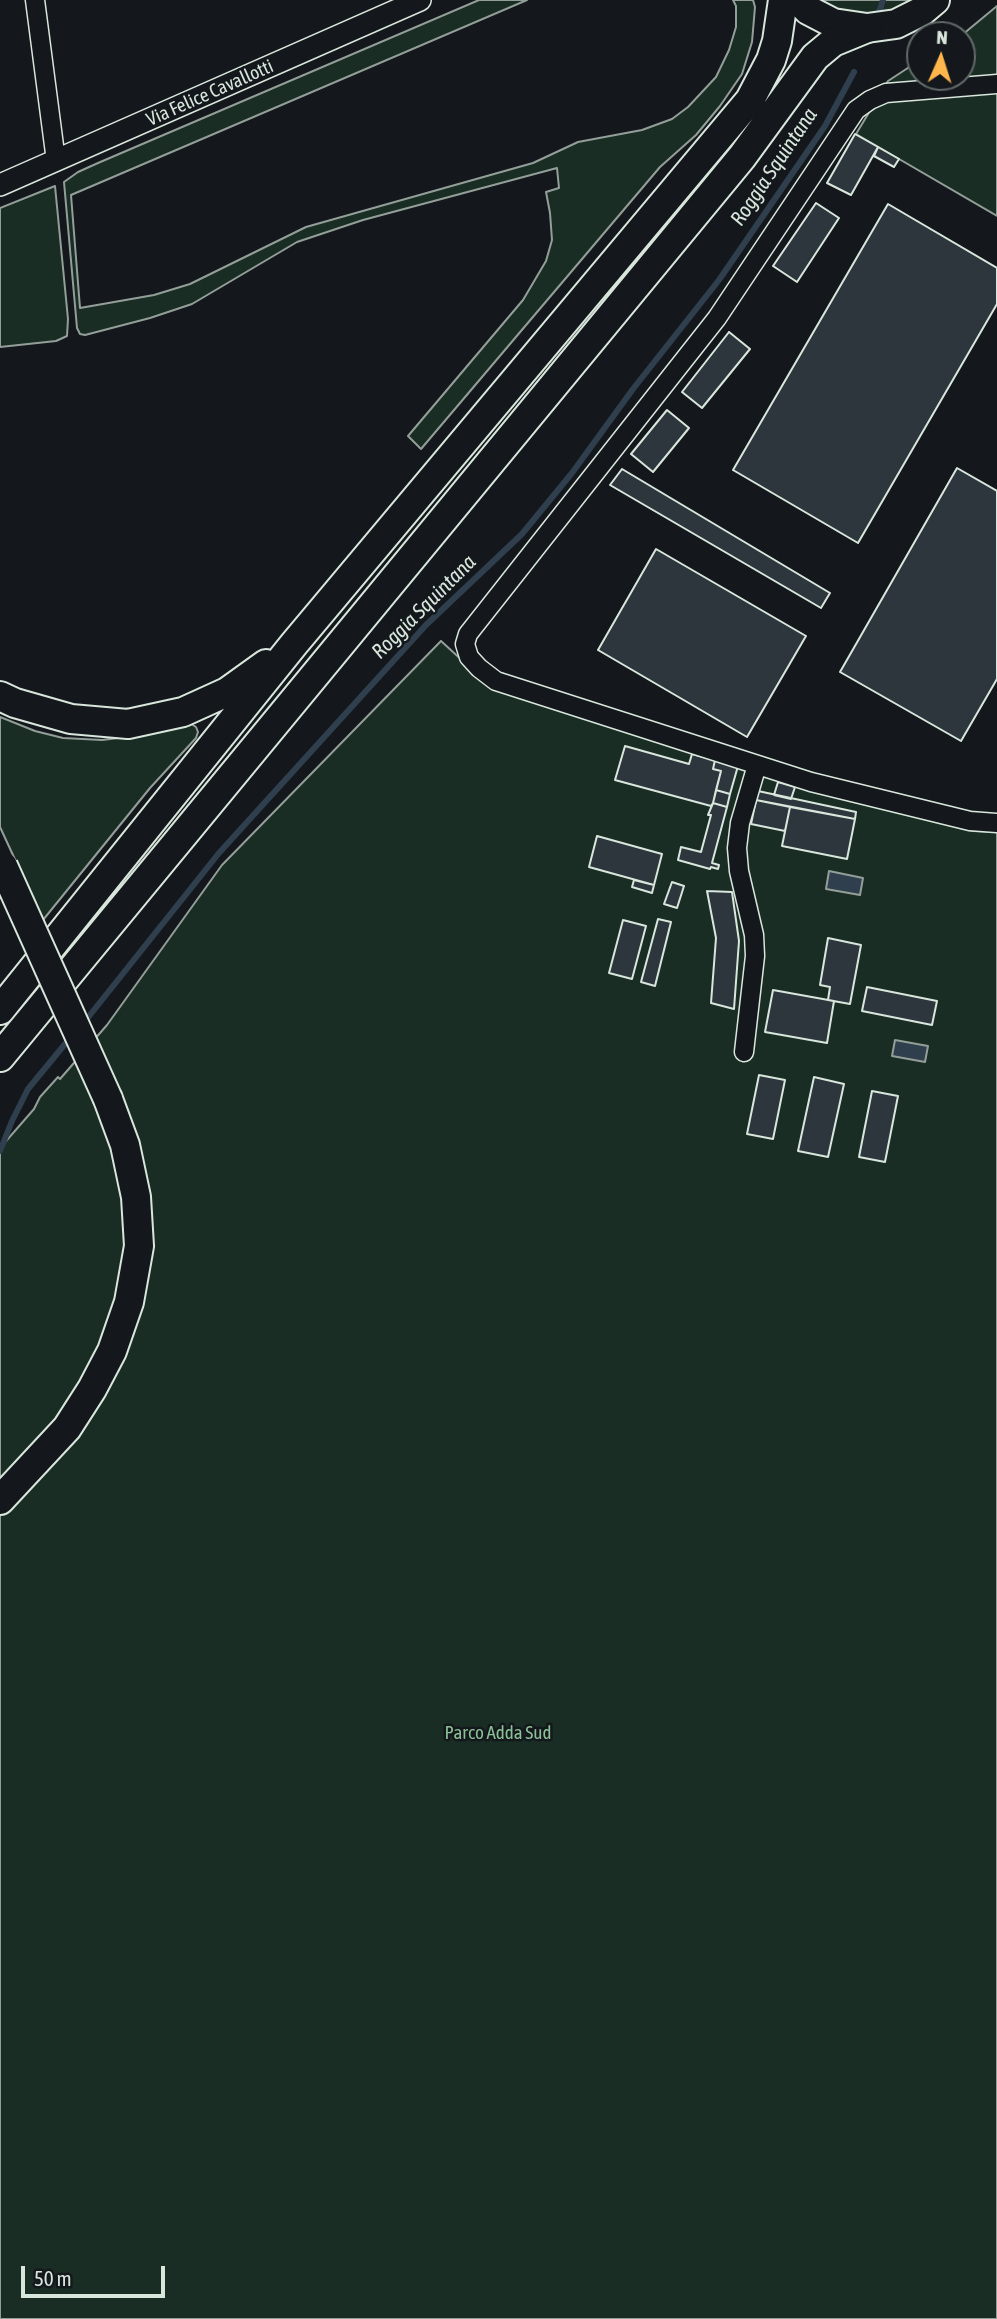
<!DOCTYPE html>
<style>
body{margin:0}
#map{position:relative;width:997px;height:2319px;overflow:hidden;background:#14181c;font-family:"Asap Condensed",sans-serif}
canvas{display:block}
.north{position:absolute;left:906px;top:21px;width:70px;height:70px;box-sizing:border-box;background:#14181c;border:2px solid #626a69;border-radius:50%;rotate:3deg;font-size:19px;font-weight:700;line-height:28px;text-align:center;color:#d8e6dc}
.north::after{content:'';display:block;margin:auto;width:24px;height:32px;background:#ffb74d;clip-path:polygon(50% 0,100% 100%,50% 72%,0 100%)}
.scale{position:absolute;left:21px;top:2266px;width:144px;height:32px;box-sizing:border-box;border:4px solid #d8e6dc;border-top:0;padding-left:9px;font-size:21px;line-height:24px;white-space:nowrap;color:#d8e6dc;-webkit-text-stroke:5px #14181c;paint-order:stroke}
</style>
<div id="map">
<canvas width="997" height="2319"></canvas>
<div class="north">N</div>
<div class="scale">50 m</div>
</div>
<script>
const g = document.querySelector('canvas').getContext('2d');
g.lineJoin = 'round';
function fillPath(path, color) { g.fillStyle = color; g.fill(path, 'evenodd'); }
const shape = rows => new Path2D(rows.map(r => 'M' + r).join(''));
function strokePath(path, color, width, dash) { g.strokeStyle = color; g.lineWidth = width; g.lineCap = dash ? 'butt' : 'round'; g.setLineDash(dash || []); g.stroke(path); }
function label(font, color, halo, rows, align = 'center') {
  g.font = font + ' "Asap Condensed",sans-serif'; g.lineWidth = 5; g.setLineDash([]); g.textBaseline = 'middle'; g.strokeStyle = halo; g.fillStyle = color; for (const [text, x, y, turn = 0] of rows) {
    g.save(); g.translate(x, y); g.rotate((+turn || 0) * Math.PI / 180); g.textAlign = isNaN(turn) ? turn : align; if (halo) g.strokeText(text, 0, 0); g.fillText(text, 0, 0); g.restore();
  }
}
const green = shape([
 [479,0,527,0,71,195,80,308,154,295,190,284,306,227,533,163,578,142,642,130,672,119,688,107,716,77,729,50,736,27,736,6,733,0,753,0,755,7,752,42,742,74,720,106,696,135,660,167,421,449,408,436,523,300,546,261,552,240,550,213,546,192,559,188,557,168,363,220,297,242,192,304,150,318,85,335,80,334,77,328,64,182,78,172,98,163,479,0],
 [805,0,927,0,855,23,805,0],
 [997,6,997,216,856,134,888,81,920,60,920,77,962,77,962,35,997,6],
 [55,186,68,319,67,336,56,341,0,347,0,208,55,186],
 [441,641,488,684,810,789,973,831,997,832,997,2319,0,2319,0,1148,34,1109,40,1097,58,1077,60,1079,107,1025,222,865,441,641],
 [0,717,35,731,63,738,102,740,135,736,190,723,196,727,198,732,196,738,150,788,43,920,0,827,0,717]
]);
fillPath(green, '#1a2d24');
strokePath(green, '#939e99', 2);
const water = shape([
 [829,871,863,878,860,895,826,889,829,871],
 [895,1040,928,1046,925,1062,892,1056,895,1040]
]);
fillPath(water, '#2f3f4d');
strokePath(water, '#939e99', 2);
strokePath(shape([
 [878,15,883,0],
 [82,1025,219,853,426,625,522,534,572,473,633,389,719,280,825,126,854,72],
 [0,1151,12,1121,28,1089,70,1038]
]), '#2f3f4d', 6);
const building = shape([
 [855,134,878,147,851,195,827,183,855,134],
 [878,147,899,159,894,167,874,156,878,147],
 [816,203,839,218,797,282,773,266,816,203],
 [888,204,997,268,997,304,858,543,733,470,888,204],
 [729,332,750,349,702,408,682,392,729,332],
 [667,410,689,428,653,472,631,454,667,410],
 [957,468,997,491,997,679,961,741,840,672,957,468],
 [622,469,830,593,821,608,610,485,622,469],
 [656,549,806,636,747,737,598,650,656,549],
 [625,746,689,764,692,754,715,760,713,769,721,771,713,803,711,806,615,780,625,746],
 [715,760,738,766,730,794,716,790,721,771,713,769,715,760],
 [778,782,795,787,791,799,774,795,778,782],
 [716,790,730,794,727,807,713,803,716,790],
 [758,791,856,812,855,819,756,800,758,791],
 [756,800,790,807,785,831,751,824,756,800],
 [713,803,727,807,712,863,719,865,718,869,711,867,710,869,678,860,681,847,701,852,711,815,708,815,713,803],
 [790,807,855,819,847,859,782,846,790,807],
 [597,836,662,854,654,885,589,867,597,836],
 [634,880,654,885,652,893,632,887,634,880],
 [672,882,684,886,677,908,664,904,672,882],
 [707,891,732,892,739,941,734,1009,711,1003,716,938,707,891],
 [658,919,671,922,655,986,641,982,658,919],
 [623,920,646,926,632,979,609,973,623,920],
 [828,938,861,945,850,1004,828,1000,830,987,820,985,828,938],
 [867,987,937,1001,932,1025,862,1011,867,987],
 [773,990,834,1001,827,1043,765,1032,773,990],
 [759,1075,785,1080,773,1139,747,1134,759,1075],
 [814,1077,844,1084,828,1157,798,1151,814,1077],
 [872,1091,898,1096,885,1162,859,1157,872,1091]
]);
fillPath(building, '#2c363c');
strokePath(building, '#d8e6dc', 2);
const minor = shape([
 [35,0,56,161],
 [997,84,886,93,870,100,856,110,717,318,468,634,465,644,469,657,479,668,496,681,811,782,970,821,997,823],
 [744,1052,755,956,754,935,739,871,737,848,740,823,757,765]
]);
const tertiary = shape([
 [0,185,420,0]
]);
const primary = shape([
 [798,0,808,10,833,23,867,28,896,24,922,11,935,0]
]);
const trunk = shape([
 [0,696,15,703,71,719,128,724,183,712,227,692,266,664],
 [0,1010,294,644,750,100,771,60,777,41,783,0],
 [0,1057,742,157,815,57,833,42,867,28],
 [0,1500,67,1428,92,1389,112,1351,129,1302,139,1246,136,1197,125,1145,108,1099]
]);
strokePath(minor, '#d8e6dc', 21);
strokePath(tertiary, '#d8e6dc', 24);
strokePath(primary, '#d8e6dc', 32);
strokePath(trunk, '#d8e6dc', 32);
strokePath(minor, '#14181c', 18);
strokePath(tertiary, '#14181c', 21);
strokePath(primary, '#14181c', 28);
strokePath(trunk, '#14181c', 28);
const trunkBridge = shape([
 [3,866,108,1099]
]);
strokePath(trunkBridge, '#d8e6dc', 32, []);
strokePath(trunkBridge, '#14181c', 28);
label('19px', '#d8e6dc', '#14181c', [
 ["Via Felice Cavallotti",210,93,-24]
]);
label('19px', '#8ac095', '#14181c', [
 ["Parco Adda Sud",498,1733]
]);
label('italic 21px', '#d8e6dc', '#14181c', [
 ["Roggia Squintana",774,167,-56],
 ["Roggia Squintana",424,607,-45]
]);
</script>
